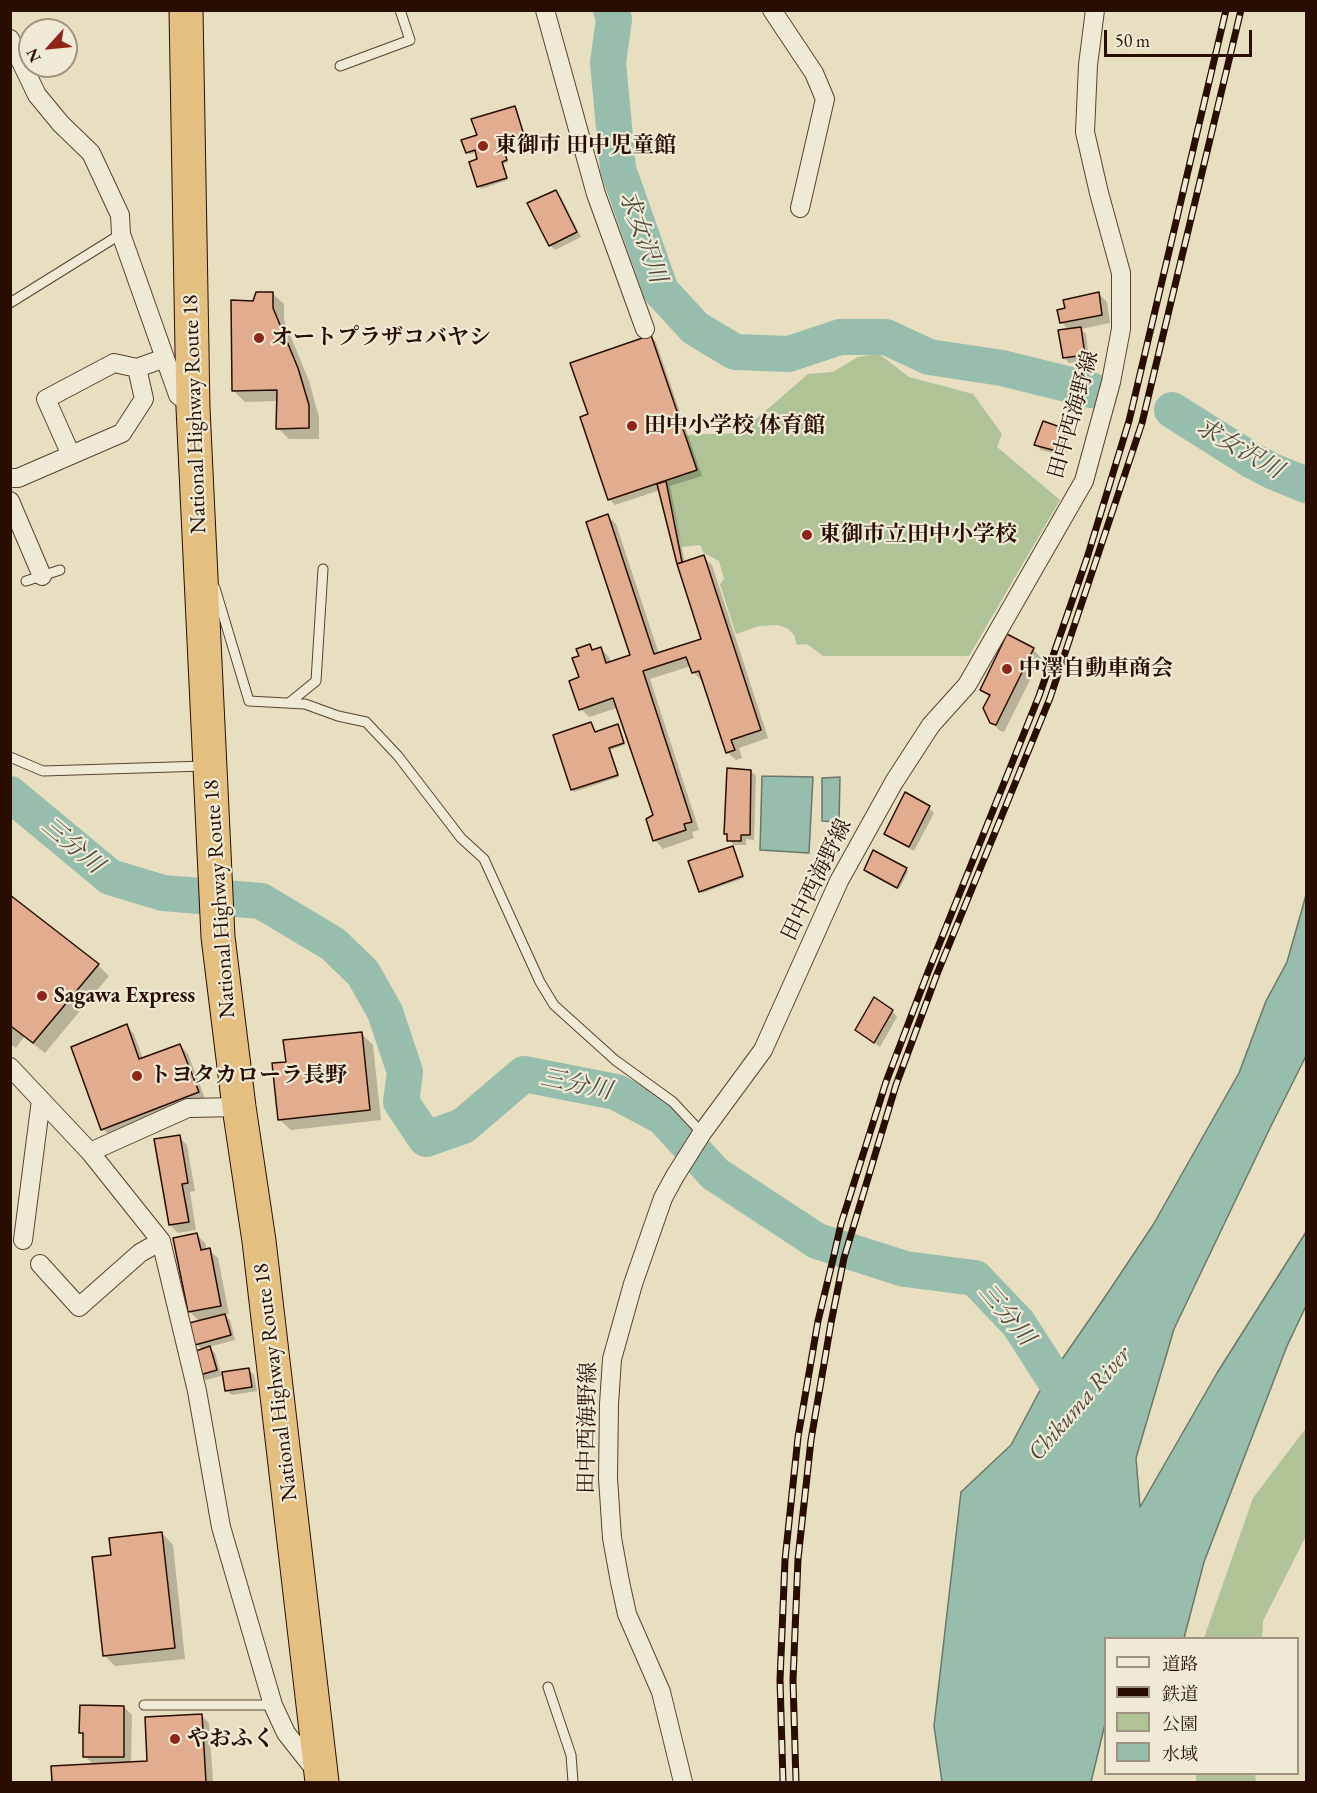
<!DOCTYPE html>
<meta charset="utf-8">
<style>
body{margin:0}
#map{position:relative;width:1317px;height:1793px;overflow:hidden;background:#e7dfbf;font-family:"EB Garamond","Noto Serif JP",serif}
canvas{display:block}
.frame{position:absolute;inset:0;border:12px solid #280d00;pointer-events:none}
.legend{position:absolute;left:1104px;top:1637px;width:195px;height:138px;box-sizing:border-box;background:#efead5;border:2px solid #9f9280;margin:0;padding:8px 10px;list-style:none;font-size:18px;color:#280d00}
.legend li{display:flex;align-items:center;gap:12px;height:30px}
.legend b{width:30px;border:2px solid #9f9280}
.north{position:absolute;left:18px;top:18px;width:60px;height:60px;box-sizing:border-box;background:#efead5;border:2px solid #9f9280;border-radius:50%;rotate:243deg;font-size:16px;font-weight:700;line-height:24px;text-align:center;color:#280d00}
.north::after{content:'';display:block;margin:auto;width:21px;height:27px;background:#8f2418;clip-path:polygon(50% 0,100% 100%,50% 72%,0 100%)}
.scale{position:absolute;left:1104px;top:30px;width:148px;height:27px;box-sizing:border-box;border:3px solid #280d00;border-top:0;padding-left:8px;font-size:18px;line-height:21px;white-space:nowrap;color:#280d00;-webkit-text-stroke:4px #efead5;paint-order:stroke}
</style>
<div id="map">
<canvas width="1317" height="1793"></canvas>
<div class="frame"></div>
<ul class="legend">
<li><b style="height:8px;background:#efead5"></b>道路</li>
<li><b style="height:8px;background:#280d00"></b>鉄道</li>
<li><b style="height:16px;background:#afc397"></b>公園</li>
<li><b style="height:16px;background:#97bdad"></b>水域</li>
</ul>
<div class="north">N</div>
<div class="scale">50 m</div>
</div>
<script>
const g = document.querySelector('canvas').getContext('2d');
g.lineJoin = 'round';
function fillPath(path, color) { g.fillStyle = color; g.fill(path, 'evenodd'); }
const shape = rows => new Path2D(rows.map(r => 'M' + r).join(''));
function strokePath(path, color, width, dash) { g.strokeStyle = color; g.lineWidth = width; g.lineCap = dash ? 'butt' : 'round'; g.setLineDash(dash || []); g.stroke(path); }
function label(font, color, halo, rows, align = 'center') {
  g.font = font + ' "EB Garamond","Noto Serif JP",serif'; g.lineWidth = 4.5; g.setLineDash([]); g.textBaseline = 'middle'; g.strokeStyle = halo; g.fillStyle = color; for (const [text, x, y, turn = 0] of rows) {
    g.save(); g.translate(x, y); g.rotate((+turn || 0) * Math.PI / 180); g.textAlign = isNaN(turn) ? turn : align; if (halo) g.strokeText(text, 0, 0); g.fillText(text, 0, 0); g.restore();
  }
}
fillPath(shape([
 [879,354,909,377,973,394,1002,434,997,447,1060,500,969,656,823,656,807,644,797,645,794,635,787,628,777,625,759,626,736,634,720,584,724,579,719,561,704,553,700,545,682,547,666,481,697,470,685,435,740,433,808,374,833,372,858,357],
 [1306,1428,1306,1536,1263,1621,1262,1638,1204,1638,1253,1498],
 [1196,1774,1255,1774,1256,1782,1196,1782]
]), '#afc397');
const water = shape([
 [762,776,813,777,809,853,760,850,762,776],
 [840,777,839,822,822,821,822,778,840,777],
 [1306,895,1306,1056,1271,1126,1174,1329,1136,1458,1140,1507,1217,1373,1306,1232,1306,1306,1287,1346,1204,1562,1184,1638,1106,1638,1105,1724,1091,1782,942,1782,934,1726,961,1492,1011,1445,1038,1394,1105,1297,1153,1225,1239,1073,1266,1001,1287,962,1306,895]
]);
fillPath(water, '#97bdad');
strokePath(water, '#6b7768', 1.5);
fillPath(shape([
 [515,108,517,110,525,137,502,144,508,162,503,164,508,180,481,189,471,163,479,160,477,152,470,154,467,152,478,136],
 [556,192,561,197,581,237,555,250,550,245],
 [272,293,284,304,284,320,309,381,319,417,319,439,289,439,278,428,278,401,245,402,234,391,254,302],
 [1099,294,1107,302,1110,323,1081,329,1086,334,1089,360,1069,363,1064,357,1069,330,1061,322],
 [651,337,656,342,702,476,670,486,685,563,703,557,712,565,768,738,739,748,742,758,736,760,727,752,704,680,701,680,693,672,691,666,650,679,699,830,692,832,694,838,663,849,655,840,655,815,617,708,589,717,581,709,580,657,590,646,595,651,601,649,609,657,611,663,632,656,608,516,616,524,659,654,703,640,678,564,660,490,615,505,610,500,582,418,590,415],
 [1066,430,1071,435,1065,456,1041,450,1036,445],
 [1033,649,1041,658,1004,732,1000,731,991,722,990,698,981,689],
 [591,724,595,733,617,726,620,728,625,745,610,750,619,777,574,792,572,789],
 [751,771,756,776,754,840,746,839,746,845,734,845,729,840,729,837,726,834],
 [929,808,934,813,914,851,891,838,885,833],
 [732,847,744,878,702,893,700,891],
 [906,869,908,872,899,889,868,872],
 [10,897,98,965,109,976,45,1053,24,1037,16,1048,10,1044],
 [892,1011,897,1017,880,1047,857,1030],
 [126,1025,134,1034,143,1059,180,1045,188,1054,206,1101,111,1137,103,1129],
 [362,1034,373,1045,381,1120,291,1130,279,1119,288,1063],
 [179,1137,187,1145,195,1191,190,1192,196,1230,178,1233,170,1225],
 [197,1235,205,1243,207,1250,209,1250,218,1258,229,1314,224,1315,230,1320,235,1340,209,1347,215,1353,221,1374,249,1370,254,1375,257,1391,232,1395,226,1390,224,1375,206,1380,201,1375,203,1350,196,1344,200,1322,190,1312],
 [162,1533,173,1545,185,1659,115,1666,104,1655,112,1556],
 [124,1707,132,1715,131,1763,149,1762,201,1715,209,1723,213,1782,54,1782,53,1768,94,1765,85,1756,85,1737,81,1733]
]), '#0003');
strokePath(shape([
 [611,10,614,19,608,63,618,169,661,291,695,328,735,352,789,354,840,337,886,337,929,357,1002,368,1091,390],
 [1172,410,1251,460,1272,471,1306,485],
 [10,794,110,877,163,893,261,901,333,944,363,973,385,1012,405,1072,401,1102,426,1139,463,1126,524,1074,616,1092,663,1117,715,1174,817,1241,905,1269,975,1278,1018,1323,1074,1410]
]), '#97bdad', 36);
const building = shape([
 [515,106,524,135,501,142,507,160,502,162,507,178,477,187,469,162,477,159,475,150,466,153,461,140,477,135,471,119,515,106],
 [556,190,577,232,549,246,527,203,556,190],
 [256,292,273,292,273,308,298,368,309,405,309,428,276,429,277,390,232,391,231,300,253,301,256,292],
 [1099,292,1102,315,1060,323,1057,310,1065,308,1063,300,1099,292],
 [1081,327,1085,355,1063,358,1058,330,1081,327],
 [651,335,697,470,608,500,580,417,588,414,570,363,651,335],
 [1043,421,1066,429,1060,452,1034,445,1043,421],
 [666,481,682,562,677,564,657,484,666,481],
 [608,514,654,654,701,639,677,564,704,555,761,730,731,740,735,750,726,753,699,671,692,673,686,657,643,671,692,822,684,824,686,830,653,841,646,819,653,815,613,698,579,710,569,681,579,677,572,658,579,656,576,649,590,644,592,650,601,647,606,663,630,655,586,522,608,514],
 [1007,634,1034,648,996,725,990,723,983,708,990,695,980,690,1007,634],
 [591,722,595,732,618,724,624,743,609,748,618,775,571,790,553,735,591,722],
 [727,768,751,770,750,835,741,835,741,841,727,841,727,834,724,834,727,768],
 [905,792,930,806,909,847,884,834,905,792],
 [733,846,743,876,699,892,688,861,733,846],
 [873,850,907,868,897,888,864,870,873,850],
 [10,895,99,964,33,1043,12,1027,10,1029,10,895],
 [874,997,893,1010,874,1043,855,1030,874,997],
 [127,1024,139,1059,180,1044,199,1092,101,1130,71,1047,127,1024],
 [362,1032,370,1110,278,1120,272,1063,286,1062,283,1040,362,1032],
 [180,1135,188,1183,182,1184,189,1222,169,1225,154,1139,180,1135],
 [197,1233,201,1250,210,1248,221,1306,188,1312,173,1238,197,1233],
 [225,1314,231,1335,195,1345,189,1323,225,1314],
 [210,1346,217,1370,200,1375,193,1352,210,1346],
 [249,1368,252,1387,225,1391,222,1372,249,1368],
 [162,1532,175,1648,103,1656,92,1557,111,1555,109,1538,162,1532],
 [80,1705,124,1706,124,1757,83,1757,83,1733,79,1733,80,1705],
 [202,1714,206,1782,52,1782,51,1766,147,1761,145,1717,202,1714]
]);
fillPath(building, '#e2ad8e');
strokePath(building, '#280d00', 1.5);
const lane = shape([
 [340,66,410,40,400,10],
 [10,303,121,234],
 [26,581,60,570],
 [215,588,249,701,305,704,338,716,366,722,398,756,461,838,484,859,540,982,554,1005,615,1060,673,1102,702,1133],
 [289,703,316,681,323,569],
 [10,757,43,771,205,766],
 [548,1687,571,1755,573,1782],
 [144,1705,273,1705]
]);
const street = shape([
 [545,10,596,194,645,329],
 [772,10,814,73,825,99,800,208],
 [10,39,37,95,61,124,91,153,120,215,121,234,178,395,192,407],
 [71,455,46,399,114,363,137,368],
 [10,478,18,478,122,433,144,399,137,368,165,358],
 [10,501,42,576],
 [10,1067,90,1152,161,1241,197,1391,221,1527,273,1705,286,1733,316,1771],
 [90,1152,188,1108,239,1107],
 [23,1240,41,1100],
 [40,1264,79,1307,140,1253,161,1241],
 [683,1782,661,1692,627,1614,620,1582,612,1538,608,1478,609,1404,612,1359,633,1284,663,1198,675,1176,702,1133,763,1050,839,881,894,782,931,725,967,685,1084,481,1111,382,1121,329,1121,273,1099,193,1085,132,1088,65,1095,10]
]);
const highway = shape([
 [186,10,193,408,218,937,239,1107,259,1241,322,1782]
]);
strokePath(lane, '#584230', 11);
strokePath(street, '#584230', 20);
strokePath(highway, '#280d00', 35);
strokePath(lane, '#efead5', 9);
strokePath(street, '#efead5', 18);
strokePath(highway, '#e4c080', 33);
const rail = shape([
 [783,1782,780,1680,785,1560,798,1437,818,1321,834,1255,841,1224,886,1082,928,972,1039,696,1087,558,1129,421,1226,10],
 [796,1782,793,1680,798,1559,811,1440,831,1323,844,1258,896,1085,937,974,1050,698,1142,423,1241,10]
]);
strokePath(rail, '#280d00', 7);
strokePath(rail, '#efead5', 4.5, [14]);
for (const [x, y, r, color] of [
 [483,146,6,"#8f2418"],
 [259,338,6,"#8f2418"],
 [632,426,6,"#8f2418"],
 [807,535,6,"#8f2418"],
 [1007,669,6,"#8f2418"],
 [42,996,6,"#8f2418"],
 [137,1076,6,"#8f2418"],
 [175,1739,6,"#8f2418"]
]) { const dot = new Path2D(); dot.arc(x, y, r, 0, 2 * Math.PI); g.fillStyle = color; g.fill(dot); strokePath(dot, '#efead5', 2); }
label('bold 22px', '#280d00', '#efead5', [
 ["東御市 田中児童館",495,146],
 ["オートプラザコバヤシ",271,338],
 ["田中小学校 体育館",644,426],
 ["東御市立田中小学校",819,535],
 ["中澤自動車商会",1019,669],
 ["Sagawa Express",54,996],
 ["トヨタカローラ長野",149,1076],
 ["やおふく",187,1739]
], 'left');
label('22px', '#280d00', '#efead5', [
 ["National Highway Route 18",195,414,-92],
 ["田中西海野線",1074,415,-74],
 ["田中西海野線",817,880,-64],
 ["National Highway Route 18",220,899,-94],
 ["National Highway Route 18",276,1382,-97],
 ["田中西海野線",588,1428,-89]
]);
label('italic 24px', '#4f4b3d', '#efead5', [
 ["求女沢川",642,237,70],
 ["求女沢川",1239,449,30],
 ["三分川",72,846,40],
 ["三分川",576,1085,12],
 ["三分川",1006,1315,50],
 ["Chikuma River",1080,1404,-49]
]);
</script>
